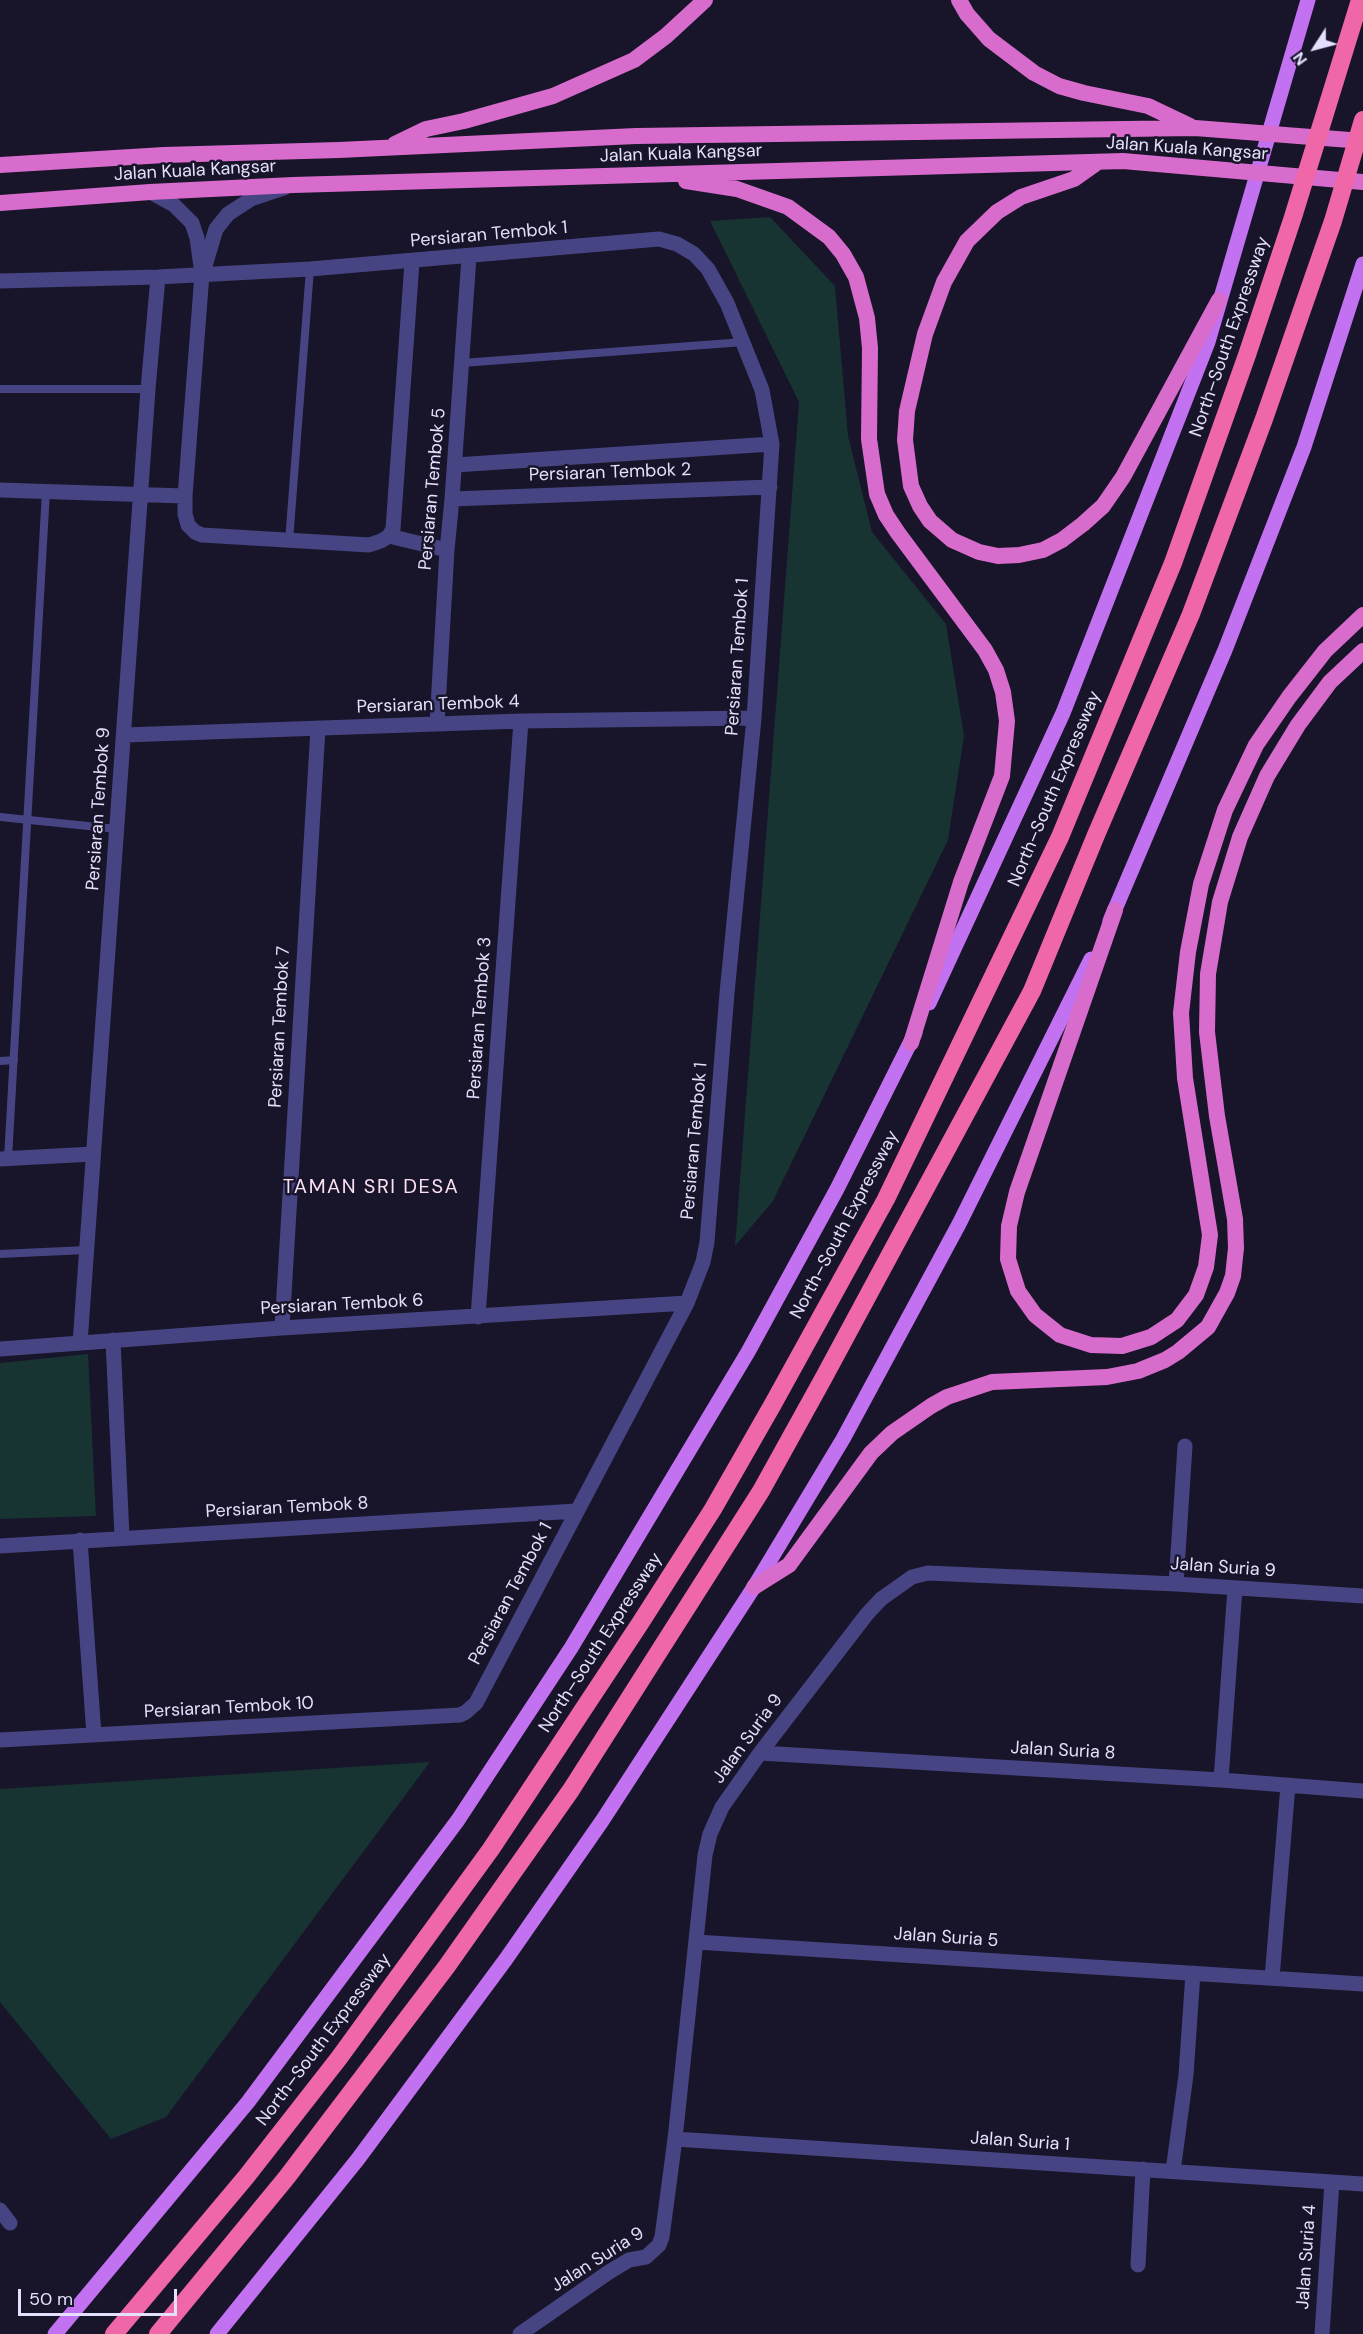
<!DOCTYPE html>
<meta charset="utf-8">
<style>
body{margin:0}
#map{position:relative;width:1363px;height:2334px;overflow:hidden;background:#181429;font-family:"DM Sans",sans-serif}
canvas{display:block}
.north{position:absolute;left:1285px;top:18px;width:60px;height:60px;-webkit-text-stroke:4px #181429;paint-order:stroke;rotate:234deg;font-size:16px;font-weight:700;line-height:24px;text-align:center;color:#e3dffc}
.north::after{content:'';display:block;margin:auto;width:21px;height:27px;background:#e3dffc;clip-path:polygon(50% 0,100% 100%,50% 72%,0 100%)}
.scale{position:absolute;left:18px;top:2289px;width:159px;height:27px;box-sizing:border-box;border:3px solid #e3dffc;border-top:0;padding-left:8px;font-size:18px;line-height:21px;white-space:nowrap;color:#e3dffc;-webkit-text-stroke:4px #181429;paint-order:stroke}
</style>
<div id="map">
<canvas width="1363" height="2334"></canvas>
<div class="north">N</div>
<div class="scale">50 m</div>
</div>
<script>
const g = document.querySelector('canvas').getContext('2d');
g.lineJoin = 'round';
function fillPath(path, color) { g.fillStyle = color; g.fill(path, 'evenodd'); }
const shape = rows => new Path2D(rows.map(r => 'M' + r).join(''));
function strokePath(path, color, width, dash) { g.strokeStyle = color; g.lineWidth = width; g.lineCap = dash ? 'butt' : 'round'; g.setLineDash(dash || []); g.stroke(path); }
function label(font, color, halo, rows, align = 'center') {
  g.font = font + ' "DM Sans",sans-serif'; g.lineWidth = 5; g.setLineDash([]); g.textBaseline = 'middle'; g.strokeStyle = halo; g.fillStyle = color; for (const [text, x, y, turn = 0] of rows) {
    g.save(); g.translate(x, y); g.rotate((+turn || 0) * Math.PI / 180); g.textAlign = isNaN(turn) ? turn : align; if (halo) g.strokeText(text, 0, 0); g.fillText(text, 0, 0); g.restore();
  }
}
fillPath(shape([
 [770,217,835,286,848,436,872,532,946,624,964,736,948,840,773,1201,735,1246,799,402,710,221],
 [88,1354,96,1516,0,1519,0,1363],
 [430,1762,166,2117,111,2139,0,2002,0,1789]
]), '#173332');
strokePath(shape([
 [462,363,744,342],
 [0,389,148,389],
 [289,541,310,269],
 [0,817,117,829],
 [0,1061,14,1060],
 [8,1158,46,491],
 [0,1254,86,1250]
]), '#474483', 8);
strokePath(shape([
 [204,269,216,229,228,214,251,199,284,188],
 [0,281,158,277,310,269,659,239,677,244,694,254,708,269,727,303,762,390,772,444,754,718,727,993,707,1242,703,1262,687,1303,476,1703,466,1712,460,1715,0,1740],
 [455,465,772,444],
 [0,490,185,496,202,274,197,238,192,223,174,205,150,192],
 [185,496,185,514,188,525,195,532,202,535,369,545,381,541,389,536,393,529,412,262],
 [452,499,770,487],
 [389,536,447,550],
 [437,724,447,550,452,499,469,257],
 [124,735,521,721,754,718],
 [0,1159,93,1154],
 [478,1317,521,721],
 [282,1328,318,728],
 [113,1340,122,1537],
 [80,1343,148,389,158,277],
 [0,1349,282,1328,687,1303],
 [80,1540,94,1735],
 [0,1546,577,1511],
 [1176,1584,1185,1446],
 [760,1753,1221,1780,1363,1791],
 [1221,1780,1235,1588],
 [696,1942,1363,1984],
 [1272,1978,1288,1785],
 [675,2139,1363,2184],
 [1173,2171,1186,2075,1193,1973],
 [0,2210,10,2223],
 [1138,2265,1143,2169],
 [520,2334,609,2272,629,2260,646,2257,659,2245,662,2237,675,2139,705,1855,710,1834,722,1807,760,1753,867,1614,881,1599,912,1577,928,1573,1176,1584,1363,1596],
 [1322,2334,1332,2182]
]), '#474483', 15);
strokePath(shape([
 [1110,921,1225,650,1304,447,1363,264],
 [929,1003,1063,713,1208,342,1308,0],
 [55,2334,248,2102,458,1820,571,1648,748,1352,837,1189,915,1033],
 [217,2334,358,2159,506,1959,602,1821,754,1587,843,1439,959,1224,1091,959]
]), '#c272f0', 15);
strokePath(shape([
 [959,0,967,14,989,39,1034,73,1059,86,1084,93,1148,106,1190,126],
 [395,144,426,129,464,121,553,96,634,60,666,36,705,0],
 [1098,162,1074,179,1021,197,997,212,967,241,944,282,925,334,907,411,905,440,911,486,920,506,930,521,952,540,979,552,998,556,1019,555,1043,550,1062,540,1083,524,1103,506,1123,477,1219,300],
 [0,165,164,155,339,150,636,136,1195,128,1363,141],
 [686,181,737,189,788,207,829,237,843,254,856,277,867,318,870,348,869,439,877,494,886,515,898,533,985,650,996,670,1003,692,1007,721,1002,776,961,882,911,1043],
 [0,203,150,192,293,185,1123,161,1363,182],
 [1115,910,1017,1192,1009,1226,1008,1259,1018,1291,1035,1315,1060,1335,1091,1345,1122,1346,1151,1337,1177,1320,1196,1295,1206,1267,1210,1235,1185,1078,1181,1013,1188,952,1201,884,1225,810,1256,745,1289,697,1325,651,1363,615],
 [754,1587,789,1565,871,1453,892,1433,931,1406,947,1397,992,1382,1107,1377,1138,1371,1165,1360,1178,1352,1208,1327,1227,1293,1233,1276,1236,1248,1235,1219,1217,1116,1207,1032,1208,974,1220,902,1240,837,1267,776,1298,725,1330,682,1363,651]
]), '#d86ccc', 16);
strokePath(shape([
 [114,2334,246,2177,339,2058,491,1849,641,1622,713,1509,773,1404,886,1199,1060,837,1173,563,1247,355,1293,217,1360,0],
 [158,2334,287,2177,447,1966,571,1790,761,1491,823,1379,1032,991,1096,835,1191,614,1264,419,1333,221,1363,120]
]), '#ef67a7', 18);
label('18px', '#e3dffc', '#181429', [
 ["Jalan Kuala Kangsar",1187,149,4],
 ["Jalan Kuala Kangsar",681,154,-2],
 ["Jalan Kuala Kangsar",195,171,-3],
 ["Persiaran Tembok 1",489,235,-5],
 ["North–South Expressway",1230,337,-71],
 ["Persiaran Tembok 2",610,473,-2],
 ["Persiaran Tembok 5",433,489,-85],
 ["Persiaran Tembok 1",738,657,-86],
 ["Persiaran Tembok 4",438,705,-2],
 ["North–South Expressway",1055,789,-67],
 ["Persiaran Tembok 9",99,809,-86],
 ["Persiaran Tembok 3",480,1018,-86],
 ["Persiaran Tembok 7",280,1027,-87],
 ["Persiaran Tembok 1",695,1141,-85],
 ["North–South Expressway",845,1225,-62],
 ["Persiaran Tembok 6",342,1305,-3],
 ["Persiaran Tembok 8",287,1508,-3],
 ["Jalan Suria 9",1223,1568,4],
 ["Persiaran Tembok 1",511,1594,-62],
 ["North–South Expressway",601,1643,-57],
 ["Persiaran Tembok 10",229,1708,-3],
 ["Jalan Suria 9",748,1739,-54],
 ["Jalan Suria 8",1063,1751,3],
 ["Jalan Suria 5",946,1938,4],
 ["North–South Expressway",324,2040,-53],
 ["Jalan Suria 1",1020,2142,4],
 ["Jalan Suria 4",1307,2257,-86],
 ["Jalan Suria 9",598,2260,-32]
]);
g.letterSpacing = '1.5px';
label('20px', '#fce1f2', '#181429', [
 ["TAMAN SRI DESA",371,1188]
]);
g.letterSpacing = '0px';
</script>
